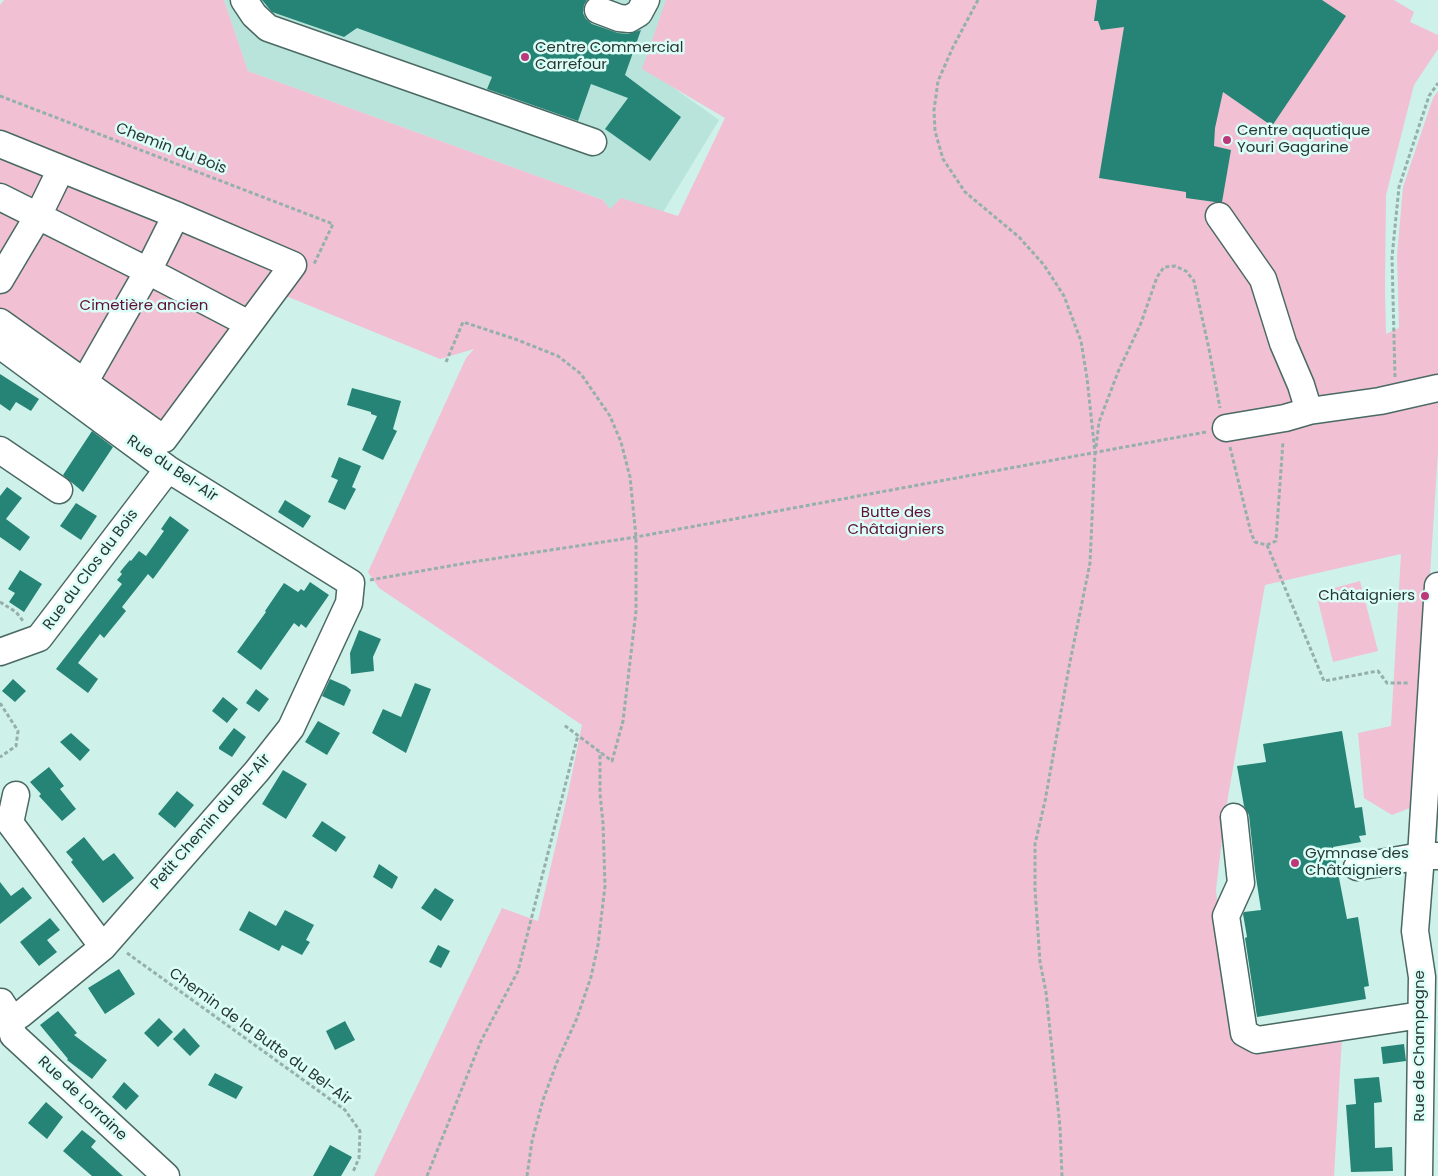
<!DOCTYPE html>
<meta charset="utf-8">
<style>
body{margin:0}
canvas{display:block;background:#cef1e9}
</style>
<canvas width="1438" height="1176"></canvas>
<script>
const g = document.querySelector('canvas').getContext('2d');
g.lineJoin = 'round';
function fillPath(path, color) { g.fillStyle = color; g.fill(path, 'evenodd'); }
const shape = rows => new Path2D(rows.map(r => 'M' + r).join(''));
function strokePath(path, color, width, dash) { g.strokeStyle = color; g.lineWidth = width; g.lineCap = dash ? 'butt' : 'round'; g.setLineDash(dash || []); g.stroke(path); }
function label(font, color, halo, rows, align = 'center') {
  g.font = font + ' Poppins,sans-serif'; g.lineWidth = 5; g.setLineDash([]); g.textBaseline = 'middle'; g.strokeStyle = halo; g.fillStyle = color; for (const [text, x, y, turn = 0] of rows) {
    g.save(); g.translate(x, y); g.rotate((+turn || 0) * Math.PI / 180); g.textAlign = isNaN(turn) ? turn : align; if (halo) g.strokeText(text, 0, 0); g.fillText(text, 0, 0); g.restore();
  }
}
fillPath(shape([
 [224,0,689,0,650,71,719,120,640,250,603,200,248,71]
]), '#b9e4db');
fillPath(shape([
 [4,0,224,0,248,71,603,200,610,209,621,198,678,216,725,118,642,69,666,0,1394,0,1414,12,1410,22,1438,35,1438,49,1414,85,1386,195,1385,289,1386,334,1399,328,1397,256,1403,187,1433,98,1438,91,1438,452,1415,806,1392,815,1364,798,1358,733,1391,726,1401,554,1265,585,1225,814,1216,890,1231,1034,1259,1052,1342,1037,1334,1176,374,1176,502,908,538,921,568,793,582,725,379,588,368,572,466,358,474,349,440,359,286,296,166,455,0,334,0,5],
 [1360,581,1378,651,1333,662,1316,593]
]), '#f1c1d3');
fillPath(shape([
 [262,0,587,0,584,5,583,13,586,19,592,24,618,33,628,34,641,30,625,75,681,117,650,161,605,129,628,98,591,84,578,121,487,89,492,77,357,28,344,37,272,12],
 [1097,0,1322,0,1346,16,1272,126,1223,92,1215,128,1214,146,1231,150,1222,202,1215,202,1186,198,1186,192,1099,178,1124,27,1101,30,1098,21,1094,21],
 [0,374,39,399,31,411,16,402,10,411,0,404],
 [352,388,401,401,393,429,397,431,383,460,362,450,377,416,371,414,371,412,347,405],
 [92,431,113,447,83,492,63,475],
 [339,457,361,466,352,487,356,489,345,510,328,502,338,480,331,477],
 [7,487,22,498,6,519,30,537,20,551,0,537,0,496],
 [285,500,311,516,303,528,278,512],
 [76,503,97,516,81,540,60,526],
 [170,516,189,530,153,579,148,574,122,607,126,611,104,638,100,634,78,663,98,679,88,693,56,669,122,584,117,580,122,574,120,572,124,567,130,560,131,561,139,551,146,556,164,531,161,529],
 [20,570,42,584,24,612,9,602,15,593,8,589],
 [310,582,329,595,306,628,301,624,299,627,294,623,261,670,237,652,266,612,265,611,284,583,298,592,301,589,304,591],
 [359,630,381,639,373,657,374,671,351,674,350,653],
 [13,679,26,691,15,702,2,691],
 [330,679,346,686,351,690,344,706,322,696],
 [415,683,431,689,406,753,372,733,383,709,401,717],
 [256,689,269,699,259,712,246,703],
 [223,697,238,709,227,723,212,711],
 [318,721,340,733,327,755,305,742],
 [234,728,246,737,232,757,219,749,219,747],
 [1342,731,1355,808,1362,807,1366,835,1359,836,1361,842,1333,847,1347,919,1358,917,1369,986,1364,987,1366,999,1257,1017,1245,938,1247,937,1243,914,1244,912,1261,910,1255,871,1249,815,1244,806,1237,766,1266,762,1263,744],
 [71,733,90,750,80,761,60,742],
 [49,767,64,786,60,789,76,809,62,821,39,796,41,794,30,782],
 [283,770,307,784,286,819,262,804],
 [177,791,194,805,175,828,158,814],
 [322,821,346,837,336,852,312,836],
 [84,837,103,861,114,853,134,878,103,903,71,862,73,860,66,852],
 [379,864,398,877,392,889,373,877],
 [0,882,11,896,23,887,32,898,0,924],
 [435,888,454,900,441,921,421,908],
 [285,910,314,925,306,940,310,942,302,955,282,945,279,951,239,930,249,911,276,926],
 [50,918,60,930,47,940,57,952,39,966,20,942],
 [438,945,450,951,441,968,429,962],
 [119,969,135,994,105,1014,88,988],
 [58,1011,77,1033,74,1035,107,1060,92,1079,67,1060,68,1059,40,1025],
 [159,1018,173,1032,158,1047,144,1033],
 [345,1021,355,1040,335,1050,326,1031],
 [184,1028,200,1046,190,1056,173,1039],
 [1404,1044,1406,1061,1383,1064,1381,1047],
 [215,1073,243,1087,236,1099,208,1085],
 [1379,1077,1382,1102,1374,1103,1375,1148,1392,1147,1393,1171,1351,1172,1346,1105,1356,1104,1354,1079],
 [124,1082,139,1096,126,1110,112,1097],
 [46,1102,63,1117,47,1139,28,1123],
 [82,1130,96,1141,91,1147,123,1176,92,1176,63,1151],
 [330,1145,352,1157,341,1176,313,1176]
]), '#268476');
const minor = shape([
 [244,0,254,15,268,28,593,142],
 [598,10,619,18,629,19,639,13,646,0],
 [0,144,176,215,293,265,164,439,0,322],
 [0,197,148,271,249,324],
 [1219,216,1263,279,1283,343,1301,385,1309,411],
 [0,280,38,216,61,169],
 [0,345,168,469,351,583,349,603,291,728,257,771,103,947,20,1015,10,1016],
 [76,397,148,271,176,215],
 [1226,428,1285,418,1309,411,1380,401,1438,388],
 [0,450,59,490],
 [0,652,39,638,168,469],
 [16,795,10,823,103,947],
 [1234,817,1241,883,1226,916,1244,1033,1257,1040,1421,1015],
 [1357,867,1421,856,1437,856],
 [1,1002,10,1016,13,1035,166,1176],
 [1419,1176,1422,977,1415,931,1421,856,1438,586]
]);
strokePath(minor, '#4a6963', 29);
strokePath(shape([
 [978,0,953,47,938,81,934,110,935,131,943,159,965,192,1019,237,1044,265,1064,296,1081,341,1087,378,1095,453,1090,563,1069,667,1045,801,1035,844,1035,889,1040,962,1046,992,1060,1127,1062,1176],
 [0,96,333,224,314,264],
 [446,362,463,322,515,339,558,356,581,374,610,416,621,442,630,477,636,537,636,611,623,721,612,761,564,725],
 [1395,377,1392,257,1399,187,1429,96,1438,83],
 [1096,447,1099,422,1118,372,1141,323,1157,277,1164,267,1175,266,1186,271,1194,281,1209,349,1220,408],
 [1230,447,1251,533,1255,542,1267,545,1276,541,1283,441],
 [1267,545,1324,681,1378,671,1387,683,1410,683],
 [370,580,472,562,636,537,1206,432],
 [0,602,16,612,23,621],
 [0,703,18,731,16,746,0,757],
 [127,953,345,1110,360,1131,359,1158,353,1172],
 [427,1176,481,1041,518,971,578,735],
 [527,1176,532,1141,543,1100,557,1062,577,1018,591,977,598,945,605,886,603,823,600,794,600,752]
]), '#95b0aa', 3, [4, 2.5]);
strokePath(minor, '#fff', 26);
for (const [x, y, r, color] of [
 [525,57,5,"#bd387b"],
 [1227,140,5,"#bd387b"],
 [1425,596,5,"#bd387b"],
 [1295,863,5,"#bd387b"]
]) { const dot = new Path2D(); dot.arc(x, y, r, 0, 2 * Math.PI); g.fillStyle = color; g.fill(dot); strokePath(dot, '#dbfef6', 2); }
label('15px', '#293633', '#dbfef6', [
 ["Centre Commercial",535,48],
 ["Carrefour",535,65],
 ["Centre aquatique",1237,131],
 ["Youri Gagarine",1237,148],
 ["Châtaigniers",1415,596,"right"],
 ["Gymnase des",1305,854],
 ["Châtaigniers",1305,871]
], 'left');
label('15px', '#293633', '#dbfef6', [
 ["Chemin du Bois",171,149,21],
 ["Rue du Bel-Air",172,469,34],
 ["Rue du Clos du Bois",91,570,-53],
 ["Petit Chemin du Bel-Air",211,822,-49],
 ["Chemin de la Butte du Bel-Air",260,1037,36],
 ["Rue de Champagne",1420,1046,-90],
 ["Rue de Lorraine",82,1099,43]
]);
label('15px', '#5f0f39', '#dbfef6', [
 ["Cimetière ancien",144,306],
 ["Butte des",896,513],
 ["Châtaigniers",896,530]
]);
</script>
